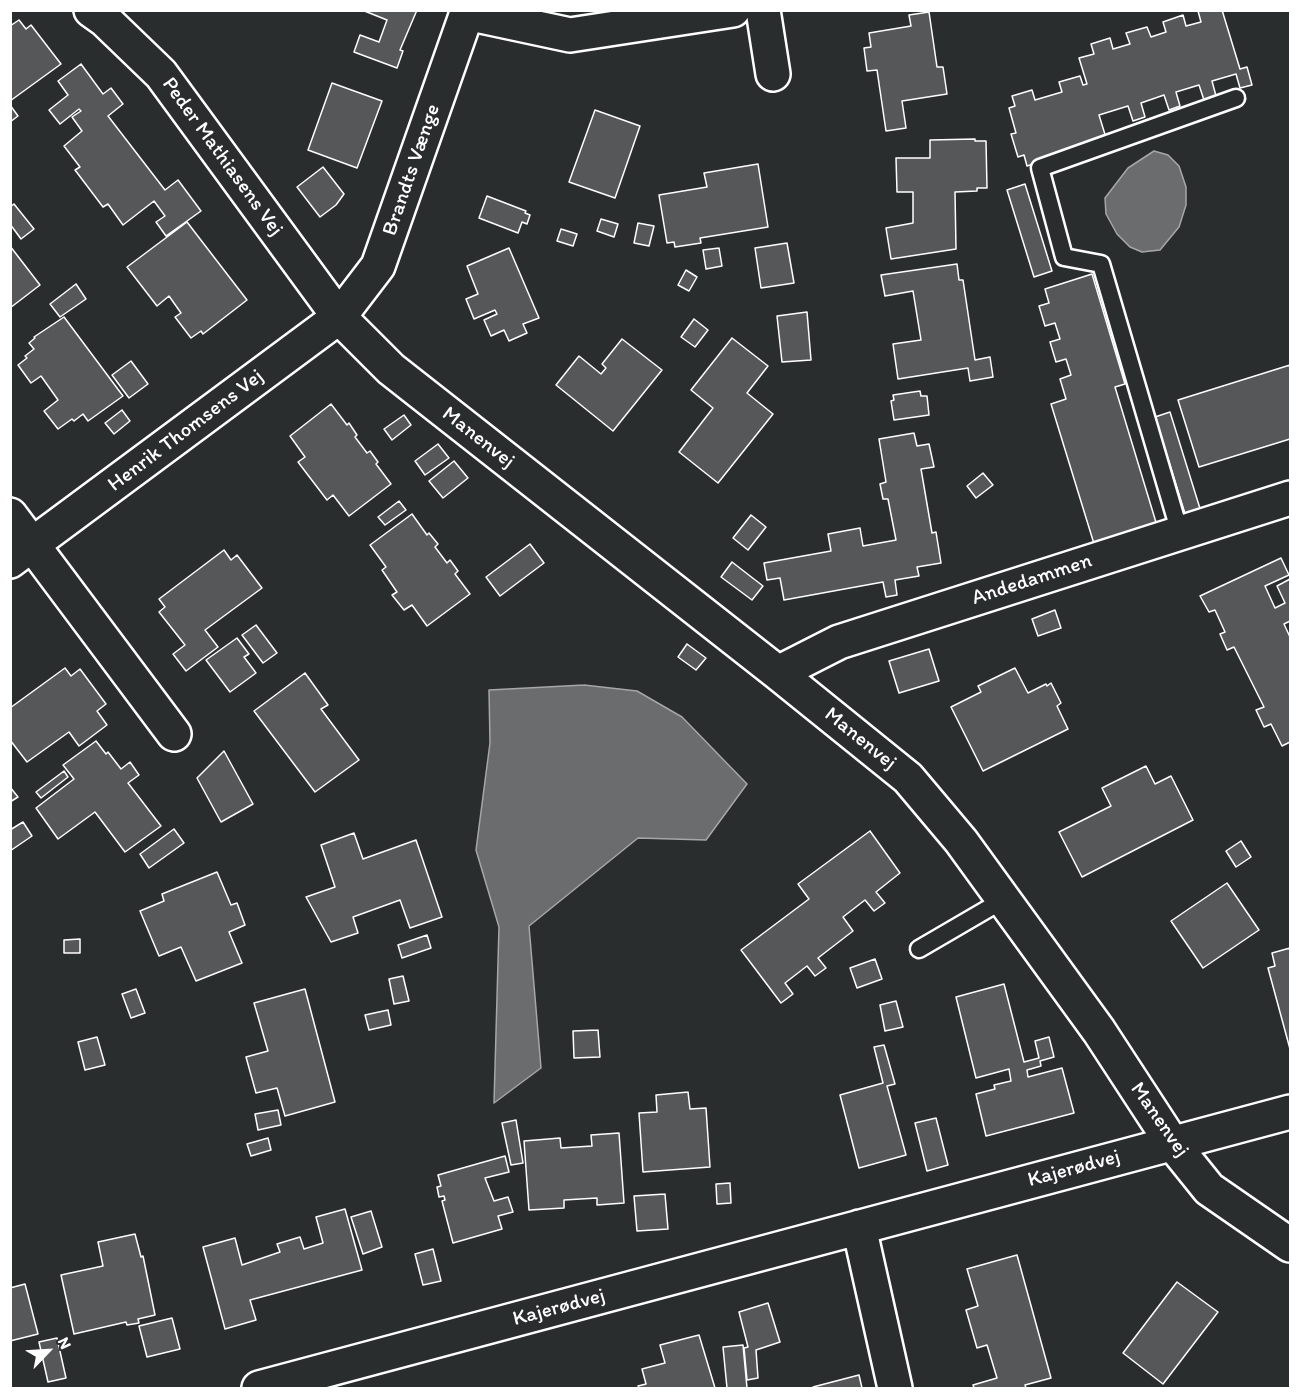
<!DOCTYPE html>
<meta charset="utf-8">
<style>
body{margin:0}
#map{position:relative;width:1301px;height:1399px;overflow:hidden;background:#2a2d2e;font-family:Itim,sans-serif}
canvas{display:block}
.frame{position:absolute;inset:0;border:12px solid #fff;pointer-events:none}
.north{position:absolute;left:18px;top:1321px;width:60px;height:60px;-webkit-text-stroke:4px #2a2d2e;paint-order:stroke;rotate:65deg;font-size:16px;font-weight:700;line-height:24px;text-align:center;color:#fff}
.north::after{content:'';display:block;margin:auto;width:21px;height:27px;background:#fff;clip-path:polygon(50% 0,100% 100%,50% 72%,0 100%)}
</style>
<div id="map">
<canvas width="1301" height="1399"></canvas>
<div class="frame"></div>
<div class="north">N</div>
</div>
<script>
const g = document.querySelector('canvas').getContext('2d');
g.lineJoin = 'round';
function fillPath(path, color) { g.fillStyle = color; g.fill(path, 'evenodd'); }
const shape = rows => new Path2D(rows.map(r => 'M' + r).join(''));
function strokePath(path, color, width, dash) { g.strokeStyle = color; g.lineWidth = width; g.lineCap = dash ? 'butt' : 'round'; g.setLineDash(dash || []); g.stroke(path); }
function label(font, color, halo, rows, align = 'center') {
  g.font = font + ' Itim,sans-serif'; g.lineWidth = 6; g.setLineDash([]); g.textBaseline = 'middle'; g.strokeStyle = halo; g.fillStyle = color; for (const [text, x, y, turn = 0] of rows) {
    g.save(); g.translate(x, y); g.rotate((+turn || 0) * Math.PI / 180); g.textAlign = isNaN(turn) ? turn : align; if (halo) g.strokeText(text, 0, 0); g.fillText(text, 0, 0); g.restore();
  }
}
const water = shape([
 [1154,151,1168,155,1179,166,1186,187,1186,205,1179,227,1160,250,1142,252,1130,247,1117,234,1106,214,1105,198,1128,168,1154,151],
 [584,685,637,691,682,717,747,784,706,840,638,838,529,926,541,1068,494,1103,499,927,476,850,490,743,489,690,584,685]
]);
fillPath(water, '#6a6c6d');
strokePath(water, '#a6a7a7', 1.5);
const building = shape([
 [362,10,417,10,400,50,403,51,397,68,354,52,360,35,379,42,387,20,362,10],
 [1222,10,1240,69,1247,67,1252,85,1240,88,1236,74,1212,81,1216,96,1204,100,1199,85,1176,92,1180,106,1169,110,1164,95,1141,103,1145,117,1133,121,1128,106,1099,115,1107,141,1027,166,1024,155,1018,157,1011,134,1016,133,1009,108,1015,106,1012,96,1032,90,1035,100,1062,92,1059,82,1080,76,1083,85,1087,84,1079,58,1094,54,1091,44,1110,38,1113,49,1130,44,1126,33,1147,27,1151,37,1166,32,1163,22,1183,15,1186,26,1201,22,1198,11,1222,10],
 [929,12,937,67,943,67,947,94,902,101,906,128,886,131,877,70,867,71,864,48,871,47,869,33,911,26,909,15,929,12],
 [19,20,26,29,31,25,61,64,10,101,10,26,19,20],
 [81,64,103,94,111,88,123,104,108,116,165,190,178,180,201,211,166,236,156,222,165,216,154,201,123,225,108,204,103,207,75,170,80,167,64,146,82,131,72,117,81,111,79,109,60,124,49,110,68,95,58,81,81,64],
 [332,83,382,101,357,168,308,150,332,83],
 [10,105,18,116,10,122,10,105],
 [595,110,640,126,615,198,569,182,595,110],
 [975,139,975,141,986,141,987,188,977,188,977,191,955,192,956,249,891,259,886,228,913,223,913,192,897,192,896,158,930,158,930,140,975,139],
 [758,164,768,227,700,238,701,243,675,247,674,242,667,243,659,195,707,187,704,173,758,164],
 [323,167,344,194,336,205,320,217,297,187,323,167],
 [1025,184,1052,271,1034,277,1007,190,1025,184],
 [487,196,526,211,525,213,530,215,527,224,522,222,518,233,479,218,487,196],
 [14,204,34,229,21,239,10,224,10,207,14,204],
 [601,219,618,224,614,237,597,231,601,219],
 [187,222,247,300,203,334,201,331,191,338,175,317,181,313,169,296,157,306,127,267,187,222],
 [638,223,654,226,649,246,634,243,638,223],
 [561,229,577,234,573,246,557,241,561,229],
 [787,243,794,283,761,288,755,248,787,243],
 [10,246,40,285,10,308,10,246],
 [509,248,539,318,523,324,527,333,509,341,504,330,491,336,484,320,497,314,495,310,474,319,466,299,478,294,467,266,509,248],
 [719,248,722,266,706,269,703,250,719,248],
 [957,264,959,280,963,280,975,360,990,357,993,377,970,381,968,368,898,379,893,344,921,340,913,291,885,296,881,275,957,264],
 [686,270,697,277,689,291,678,285,686,270],
 [1092,274,1125,384,1115,387,1158,529,1095,547,1051,404,1066,399,1060,379,1071,375,1066,359,1056,362,1050,342,1060,339,1055,323,1045,326,1039,306,1049,303,1045,289,1092,274],
 [76,284,86,299,60,317,50,304,76,284],
 [807,312,811,360,782,362,777,316,807,312],
 [64,317,123,396,88,421,83,414,74,421,72,419,58,429,44,411,58,400,41,376,31,383,18,365,27,358,25,356,34,349,29,343,35,338,34,337,64,317],
 [694,319,708,330,695,347,681,337,694,319],
 [732,338,768,366,747,393,773,414,718,483,679,452,713,408,691,390,732,338],
 [622,339,662,370,613,431,556,385,579,356,601,374,606,368,602,364,622,339],
 [131,361,148,384,129,398,112,375,131,361],
 [1290,365,1290,439,1199,467,1178,400,1290,365],
 [920,391,921,396,927,396,929,415,894,420,891,401,894,400,893,395,920,391],
 [331,404,347,425,349,423,357,435,355,437,367,453,370,451,378,462,376,464,391,484,349,516,333,495,327,500,298,462,305,457,290,436,331,404],
 [122,410,130,421,114,434,105,423,122,410],
 [1170,412,1202,515,1187,520,1155,417,1170,412],
 [404,415,411,425,392,440,384,429,404,415],
 [914,433,917,446,929,444,934,467,921,469,932,533,936,532,941,563,917,567,919,576,895,580,897,595,886,597,883,582,784,600,780,578,767,580,764,563,831,551,828,534,860,528,863,546,896,540,888,499,883,499,880,484,886,482,879,439,914,433],
 [438,444,449,458,425,475,415,461,438,444],
 [454,461,468,478,443,498,429,481,454,461],
 [983,473,993,485,976,498,967,486,983,473],
 [399,501,406,510,385,525,378,517,399,501],
 [412,514,427,535,429,533,438,544,435,547,447,563,450,560,458,571,455,574,470,594,427,626,412,605,404,610,392,595,397,592,382,570,386,567,370,545,412,514],
 [751,515,766,527,748,550,733,538,751,515],
 [530,544,544,563,500,596,486,577,530,544],
 [224,550,231,560,237,555,262,588,205,630,218,647,186,671,173,654,185,645,159,612,165,607,159,599,224,550],
 [1281,558,1289,575,1265,586,1275,608,1285,603,1277,586,1290,579,1290,621,1284,624,1290,637,1290,742,1282,746,1271,724,1264,727,1256,710,1264,707,1234,647,1227,650,1220,634,1225,632,1215,610,1209,612,1200,596,1281,558],
 [732,562,763,586,752,600,721,577,732,562],
 [1055,610,1061,628,1038,636,1032,619,1055,610],
 [256,625,277,653,263,663,242,635,256,625],
 [237,638,249,654,244,657,256,673,230,692,206,660,237,638],
 [687,644,706,658,696,670,678,657,687,644],
 [929,649,939,681,899,693,889,661,929,649],
 [65,668,71,676,80,669,106,704,97,711,107,725,79,746,69,732,27,762,10,740,10,708,65,668],
 [1015,668,1028,693,1046,684,1047,686,1051,683,1061,703,1057,706,1068,729,983,771,951,707,981,692,978,686,1015,668],
 [305,673,328,705,321,709,359,760,315,792,254,711,305,673],
 [96,741,106,754,108,752,121,769,130,762,139,775,128,783,161,826,125,852,95,812,58,839,36,808,74,779,63,765,96,741],
 [224,751,253,804,221,822,197,778,224,751],
 [1146,766,1155,784,1171,776,1193,820,1082,877,1059,832,1111,806,1102,788,1146,766],
 [64,771,68,777,41,798,36,792,64,771],
 [10,787,18,797,10,802,10,787],
 [23,822,32,836,10,851,10,830,23,822],
 [174,829,184,843,149,868,140,854,174,829],
 [870,831,900,873,876,892,885,903,874,911,865,900,843,917,853,931,818,958,826,968,815,976,807,966,785,983,793,994,781,1003,741,950,809,899,798,884,870,831],
 [354,833,363,859,416,840,442,917,410,928,400,900,353,917,358,933,331,942,306,897,335,887,321,845,354,833],
 [1241,841,1251,857,1236,867,1226,851,1241,841],
 [217,872,231,905,237,903,245,925,229,932,242,963,196,981,181,947,159,956,140,911,164,901,162,894,217,872],
 [1227,883,1259,930,1203,968,1171,921,1227,883],
 [427,935,431,948,402,958,398,945,427,935],
 [80,939,80,953,64,953,64,940,80,939],
 [1290,948,1290,1049,1268,968,1275,966,1272,953,1290,948],
 [875,959,882,979,857,988,850,968,875,959],
 [403,976,409,1001,394,1004,389,979,403,976],
 [1004,984,1024,1062,1039,1058,1035,1041,1049,1037,1054,1057,1040,1061,1041,1066,1027,1070,1028,1077,1062,1068,1074,1113,986,1136,976,1094,995,1089,994,1085,1011,1081,1009,1069,976,1078,956,997,1004,984],
 [136,989,145,1013,131,1018,122,994,136,989],
 [305,989,335,1102,285,1116,277,1088,256,1093,246,1057,268,1051,254,1003,305,989],
 [896,1001,903,1027,885,1031,880,1005,896,1001],
 [388,1010,391,1025,369,1030,365,1015,388,1010],
 [598,1030,600,1057,574,1058,573,1031,598,1030],
 [97,1037,105,1065,85,1070,78,1042,97,1037],
 [884,1045,895,1084,887,1086,906,1155,859,1168,840,1095,883,1083,874,1047,884,1045],
 [688,1092,690,1109,706,1108,710,1167,643,1172,639,1113,657,1112,656,1095,688,1092],
 [278,1110,281,1125,258,1130,255,1114,278,1110],
 [936,1118,948,1165,927,1171,915,1123,936,1118],
 [516,1120,523,1163,511,1165,502,1123,516,1120],
 [619,1133,624,1203,597,1205,597,1198,564,1200,564,1208,529,1210,524,1141,560,1138,561,1148,592,1146,591,1135,619,1133],
 [268,1138,271,1150,251,1156,247,1144,268,1138],
 [505,1156,509,1172,485,1178,494,1201,508,1197,513,1212,498,1216,502,1229,453,1243,442,1201,445,1200,444,1196,439,1197,437,1187,441,1186,438,1175,505,1156],
 [730,1183,731,1203,717,1204,716,1184,730,1183],
 [665,1194,668,1229,637,1231,634,1196,665,1194],
 [345,1209,362,1270,250,1300,256,1320,225,1329,203,1247,235,1238,242,1265,280,1252,277,1244,300,1237,304,1249,323,1243,316,1217,345,1209],
 [371,1211,382,1247,363,1254,351,1217,371,1211],
 [135,1234,141,1257,143,1256,155,1315,138,1319,139,1323,127,1325,126,1322,74,1334,61,1275,103,1266,98,1242,135,1234],
 [433,1249,441,1281,423,1285,415,1254,433,1249],
 [1017,1255,1051,1378,1025,1385,1026,1388,974,1388,973,1385,997,1378,987,1345,977,1348,966,1310,978,1306,967,1269,1017,1255],
 [1177,1282,1218,1312,1163,1384,1123,1353,1177,1282],
 [25,1284,38,1334,10,1341,10,1288,25,1284],
 [768,1303,780,1342,756,1350,758,1378,747,1380,744,1348,748,1347,739,1312,768,1303],
 [172,1318,180,1349,147,1357,139,1326,172,1318],
 [699,1335,715,1388,639,1388,638,1386,646,1384,642,1369,665,1363,660,1345,699,1335],
 [57,1338,66,1378,48,1382,39,1342,57,1338],
 [743,1345,747,1388,727,1388,723,1347,743,1345],
 [859,1375,862,1388,813,1388,813,1387,859,1375]
]);
fillPath(building, '#555758');
strokePath(building, '#fff', 1.5);
const lane = shape([
 [1180,533,1101,264,1064,257,1040,168,1236,98],
 [919,949,1003,900]
]);
const street = shape([
 [91,10,105,20,161,74,339,317,391,369,778,673,908,778,961,841,1099,1031,1172,1143,1209,1189,1290,1245],
 [763,10,773,74],
 [467,13,570,35,733,10],
 [10,515,174,734],
 [10,561,339,317,378,266,468,10],
 [778,673,839,642,1290,498],
 [859,1227,895,1388],
 [259,1388,1290,1112]
]);
strokePath(lane, '#fff', 21);
strokePath(street, '#fff', 38);
strokePath(lane, '#2a2d2e', 16);
strokePath(street, '#2a2d2e', 33);
label('21px', '#fff', '#2a2d2e', [
 ["Peder Mathiasens Vej",222,157,54],
 ["Brandts Vænge",412,170,-71],
 ["Henrik Thomsens Vej",186,431,-37],
 ["Manenvej",478,438,38],
 ["Andedammen",1032,580,-18],
 ["Manenvej",860,739,39],
 ["Manenvej",1159,1120,55],
 ["Kajerødvej",1074,1169,-15],
 ["Kajerødvej",559,1308,-15]
]);
</script>
